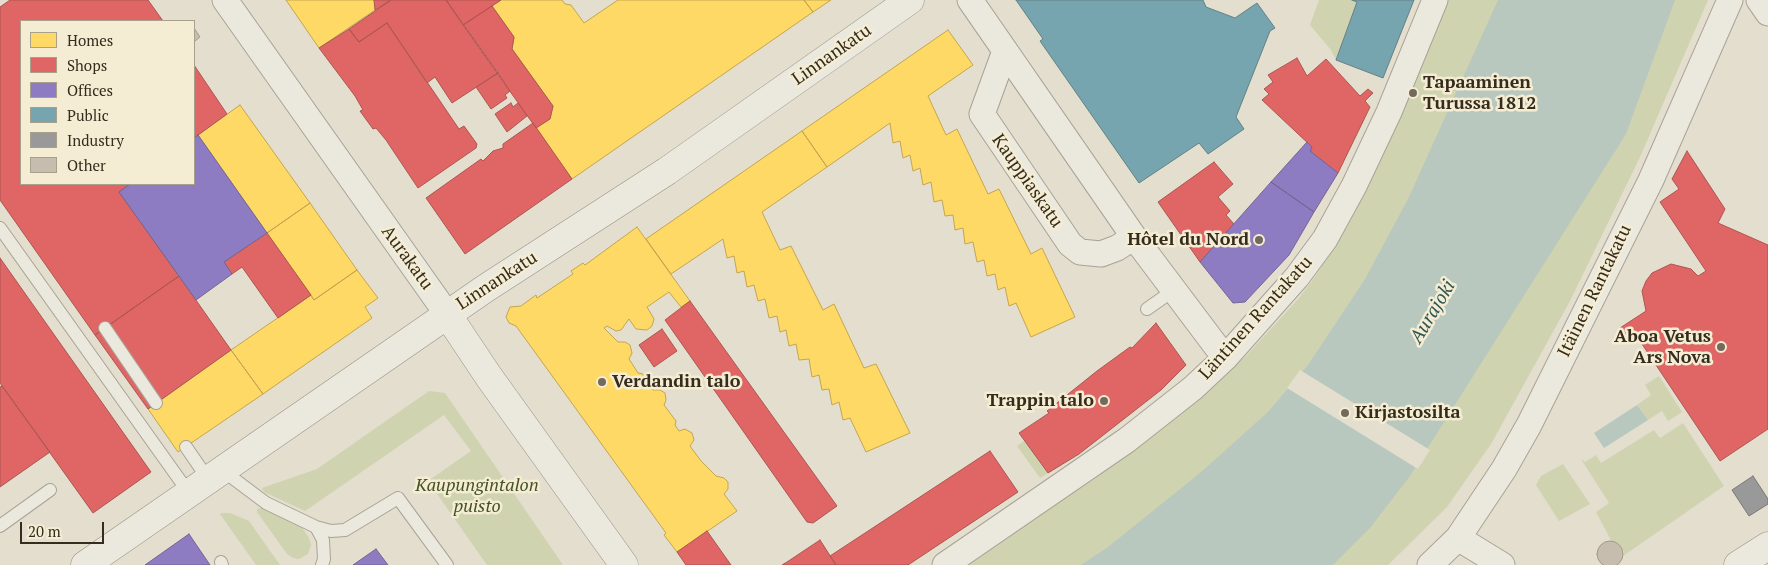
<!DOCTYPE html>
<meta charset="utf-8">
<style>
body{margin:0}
#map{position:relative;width:1768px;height:565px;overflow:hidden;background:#e3decd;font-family:"PT Serif",serif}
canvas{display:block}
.legend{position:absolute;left:20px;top:20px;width:175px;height:165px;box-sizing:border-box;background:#f4edd3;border:1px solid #a8a08b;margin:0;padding:6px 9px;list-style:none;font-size:15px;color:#362c1e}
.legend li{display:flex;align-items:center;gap:10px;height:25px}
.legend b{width:25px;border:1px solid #a8a08b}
.scale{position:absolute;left:20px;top:522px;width:84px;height:22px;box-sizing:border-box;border:2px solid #362c1e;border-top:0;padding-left:6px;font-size:15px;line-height:18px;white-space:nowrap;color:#362c1e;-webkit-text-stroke:4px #f4edd3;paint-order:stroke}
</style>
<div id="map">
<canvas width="1768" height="565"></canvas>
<ul class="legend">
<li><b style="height:14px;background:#ffd966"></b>Homes</li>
<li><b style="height:14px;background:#e06666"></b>Shops</li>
<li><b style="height:14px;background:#8e7cc3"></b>Offices</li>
<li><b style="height:14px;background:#76a5af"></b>Public</li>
<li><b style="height:14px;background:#999"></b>Industry</li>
<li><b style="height:14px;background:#c7bdae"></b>Other</li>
</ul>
<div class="scale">20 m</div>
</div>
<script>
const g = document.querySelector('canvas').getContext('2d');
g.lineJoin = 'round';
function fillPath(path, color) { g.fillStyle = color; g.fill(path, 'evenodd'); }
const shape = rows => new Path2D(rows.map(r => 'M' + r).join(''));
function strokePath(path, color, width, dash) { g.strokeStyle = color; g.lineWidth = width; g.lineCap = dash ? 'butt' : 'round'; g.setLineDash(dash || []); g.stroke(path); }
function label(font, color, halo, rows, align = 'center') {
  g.font = font + ' "PT Serif",serif'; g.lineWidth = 5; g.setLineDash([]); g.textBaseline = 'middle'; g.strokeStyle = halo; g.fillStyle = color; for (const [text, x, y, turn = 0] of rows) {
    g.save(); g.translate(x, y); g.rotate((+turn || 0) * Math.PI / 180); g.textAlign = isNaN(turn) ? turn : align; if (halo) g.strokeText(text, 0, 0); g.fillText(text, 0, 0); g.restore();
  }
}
fillPath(shape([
 [1319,0,1352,0,1357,2,1336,60,1331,50,1310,25],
 [1447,0,1708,0,1640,157,1570,301,1491,444,1447,507,1388,565,965,565,1093,480,1186,409,1246,356,1299,298,1317,274,1361,199],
 [1659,376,1682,412,1668,421,1662,411,1648,420,1637,405,1651,395,1645,385],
 [429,391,445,393,563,565,487,565,428,481,471,451,444,415,305,511,264,492,262,488,317,469],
 [1683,423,1724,486,1623,556,1624,552,1619,544,1612,542,1596,512,1609,503,1581,459,1585,462,1596,455,1601,463,1654,430,1660,438],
 [1025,440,1048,473,1040,478,1017,446],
 [1563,464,1590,504,1559,521,1536,485,1541,476],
 [261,508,301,526,309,538,311,545,308,554,299,559,293,558,287,554,257,512,257,509],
 [221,513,230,513,249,521,280,565,256,565,220,514]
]), '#d0d3b0');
fillPath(shape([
 [1498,0,1675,0,1626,134,1410,476,1370,528,1333,565,1081,565,1108,547,1200,473,1268,412,1308,365,1365,279,1408,199],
 [1637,405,1648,420,1604,448,1594,433]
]), '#b8c8bf');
fillPath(shape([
 [1300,370,1430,450,1418,469,1287,388]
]), '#e3decd');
const homes = shape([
 [286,0,374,0,376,5,375,10,319,48,286,0],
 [501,0,562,0,565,4,571,5,584,23,618,0,804,0,813,12,572,179,536,128,550,119,553,106,512,49,514,37,492,6,501,0],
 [804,0,831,0,813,12,804,0],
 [948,30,973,65,928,96,946,135,957,129,988,194,999,189,1031,254,1042,248,1075,317,1031,337,1016,303,1009,306,1005,287,998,290,995,274,987,276,984,260,977,262,973,242,965,244,963,228,955,230,953,215,945,216,942,200,934,202,931,182,923,185,920,168,913,171,910,155,903,158,900,141,893,143,890,123,827,167,802,131,948,30],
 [240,105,310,203,267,233,198,135,240,105],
 [802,131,827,167,762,212,780,250,791,246,823,310,834,304,864,368,876,364,910,433,866,452,850,418,843,420,839,402,832,405,829,389,822,390,819,375,812,377,809,359,799,360,796,344,789,346,786,330,780,332,777,316,769,318,765,299,758,301,754,285,747,287,744,271,737,273,734,256,727,258,723,239,671,274,646,239,802,131],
 [310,203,357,270,314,300,267,233,310,203],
 [637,227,690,301,681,307,669,292,647,307,654,319,652,326,647,330,636,329,629,319,621,330,616,331,607,326,604,328,618,342,625,342,630,345,632,353,629,359,638,373,643,374,653,390,660,390,665,393,666,400,664,405,676,421,675,425,679,431,685,429,692,433,694,440,690,446,701,461,716,476,724,478,728,482,728,489,724,494,737,511,677,552,664,535,666,533,516,326,509,323,506,317,510,307,521,306,536,295,537,298,573,274,571,271,583,263,585,265,637,227],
 [357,270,378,298,365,307,372,318,263,394,231,350,311,295,314,300,357,270],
 [231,350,263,394,178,452,148,409,231,350]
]);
fillPath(homes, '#ffd966');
strokePath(homes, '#c3a550', 1);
const shops = shape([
 [10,0,148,0,163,21,21,21,21,184,130,184,119,192,179,276,95,335,0,200,0,7,10,0],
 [374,0,391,0,375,10,374,0],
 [391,0,446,0,498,73,452,103,435,77,427,83,387,23,359,42,349,29,391,0],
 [446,0,501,0,463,25,446,0],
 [492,6,514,37,512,49,553,106,550,119,536,128,463,25,492,6],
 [387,23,459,129,464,126,477,144,476,148,418,188,386,140,376,128,373,129,360,111,363,110,355,96,319,48,349,29,359,42,387,23],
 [1297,58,1307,76,1326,59,1360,96,1368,89,1373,93,1365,101,1370,107,1338,173,1310,151,1312,147,1262,100,1269,94,1264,89,1273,82,1268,75,1297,58],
 [194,65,227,114,194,138,194,65],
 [498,73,510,91,505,95,507,98,491,109,476,87,498,73],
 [511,103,513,107,518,103,527,116,507,132,495,114,511,103],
 [533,123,572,179,465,254,426,198,481,159,483,161,493,151,503,148,503,144,533,123],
 [1687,151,1725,209,1718,223,1768,245,1768,429,1720,461,1638,338,1630,344,1620,328,1646,311,1642,291,1646,281,1652,273,1671,264,1691,269,1698,276,1706,271,1660,202,1679,189,1672,179,1687,151],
 [1214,162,1233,184,1218,197,1230,211,1226,215,1234,224,1200,262,1158,202,1214,162],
 [267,233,311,295,278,318,242,267,232,274,224,262,267,233],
 [0,258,151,472,93,513,0,383,0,258],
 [179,276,231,350,148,409,95,335,179,276],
 [690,301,837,506,813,523,807,522,665,320,690,301],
 [1156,323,1186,365,1161,390,1079,454,1048,473,1019,433,1049,413,1047,411,1097,371,1130,347,1132,348,1156,323],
 [662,329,677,351,654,367,639,345,662,329],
 [2,386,50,452,0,487,0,387,2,386],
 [990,451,1018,492,908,565,836,565,830,556,990,451],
 [707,531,731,565,686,565,677,552,707,531],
 [820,540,836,565,782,565,787,562,820,540]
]);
fillPath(shops, '#e06666');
strokePath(shops, '#ad5550', 1);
const offices = shape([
 [198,135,267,233,224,262,232,274,196,300,119,192,130,184,194,184,194,138,198,135],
 [1307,142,1312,147,1310,151,1338,173,1314,212,1271,182,1307,142],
 [1271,182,1314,212,1289,255,1245,302,1233,303,1200,262,1271,182],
 [189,534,210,565,145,565,189,534],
 [376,549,388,565,353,565,376,549]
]);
fillPath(offices, '#8e7cc3');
strokePath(offices, '#746492', 1);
const public = shape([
 [1016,0,1203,0,1206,7,1235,18,1257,3,1275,28,1270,31,1236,117,1244,129,1208,154,1199,143,1139,183,1040,41,1043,39,1016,0],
 [1352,0,1414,0,1383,78,1336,60,1357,2,1352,0]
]);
fillPath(public, '#76a5af');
strokePath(public, '#638184', 1);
const industry = shape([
 [1753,476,1768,499,1768,504,1749,516,1732,490,1753,476]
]);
fillPath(industry, '#999');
strokePath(industry, '#7b7874', 1);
const building = shape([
 [194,28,200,37,195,41,194,39,194,28],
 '1597 554a13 13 0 1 1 26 0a13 13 0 1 1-26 0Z'
]);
fillPath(building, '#c7bdae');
strokePath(building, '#a39a8c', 1);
const service = shape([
 [0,228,189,493],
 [1147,309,1174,290],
 [105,328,156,403],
 [186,447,208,479],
 [222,470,266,503,316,527,331,531,345,530,398,498,447,565],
 [0,526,50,490],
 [316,527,323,540,324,559,322,565],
 [221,562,222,565]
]);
const minor = shape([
 [225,0,447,314],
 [970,0,1134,237,1225,358],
 [1759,0,1768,13],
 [1005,51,982,114,1070,244,1080,252,1101,254,1117,248,1134,237],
 [1458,538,1502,565],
 [945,565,1127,440,1193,388,1225,358,1297,277,1325,239,1354,186,1389,112,1435,0],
 [1430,565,1458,538,1504,469,1529,425,1651,180,1730,0]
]);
const secondary = shape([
 [447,314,489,377,624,565],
 [85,565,486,288,667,171,910,0],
 [1738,565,1768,546]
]);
strokePath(service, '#a8a396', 14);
strokePath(minor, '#a8a396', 27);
strokePath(secondary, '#989286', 29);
strokePath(service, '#ebe8de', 12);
strokePath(minor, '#ebe8de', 25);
strokePath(secondary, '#ebe8de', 28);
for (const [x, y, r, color] of [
 [1413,93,5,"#736a5b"],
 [1259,240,5,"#736a5b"],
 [1721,347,5,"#736a5b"],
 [602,382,5,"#736a5b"],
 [1104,401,5,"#736a5b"],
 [1345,413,5,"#736a5b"]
]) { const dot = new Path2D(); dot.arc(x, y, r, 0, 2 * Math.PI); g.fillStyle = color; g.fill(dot); strokePath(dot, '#f4edd3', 2); }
label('18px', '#362c1e', '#f4edd3', [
 ["Linnankatu",832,55,-35],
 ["Kauppiaskatu",1027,181,55],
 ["Aurakatu",407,258,54],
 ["Linnankatu",497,281,-33],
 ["Itäinen Rantakatu",1595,291,-64],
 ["Läntinen Rantakatu",1256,318,-48]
]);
label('bold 18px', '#362c1e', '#f4edd3', [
 ["Tapaaminen",1423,83],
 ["Turussa 1812",1423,104],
 ["Hôtel du Nord",1249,240,"right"],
 ["Aboa Vetus",1711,337,"right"],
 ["Ars Nova",1711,358,"right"],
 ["Verdandin talo",612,382],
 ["Trappin talo",1094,401,"right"],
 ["Kirjastosilta",1355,413]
], 'left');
label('italic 18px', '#445226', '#f4edd3', [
 ["Kaupungintalon",477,486],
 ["puisto",477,507]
]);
label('italic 19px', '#2e5555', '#f4edd3', [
 ["Aurajoki",1433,312,-59]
]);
</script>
